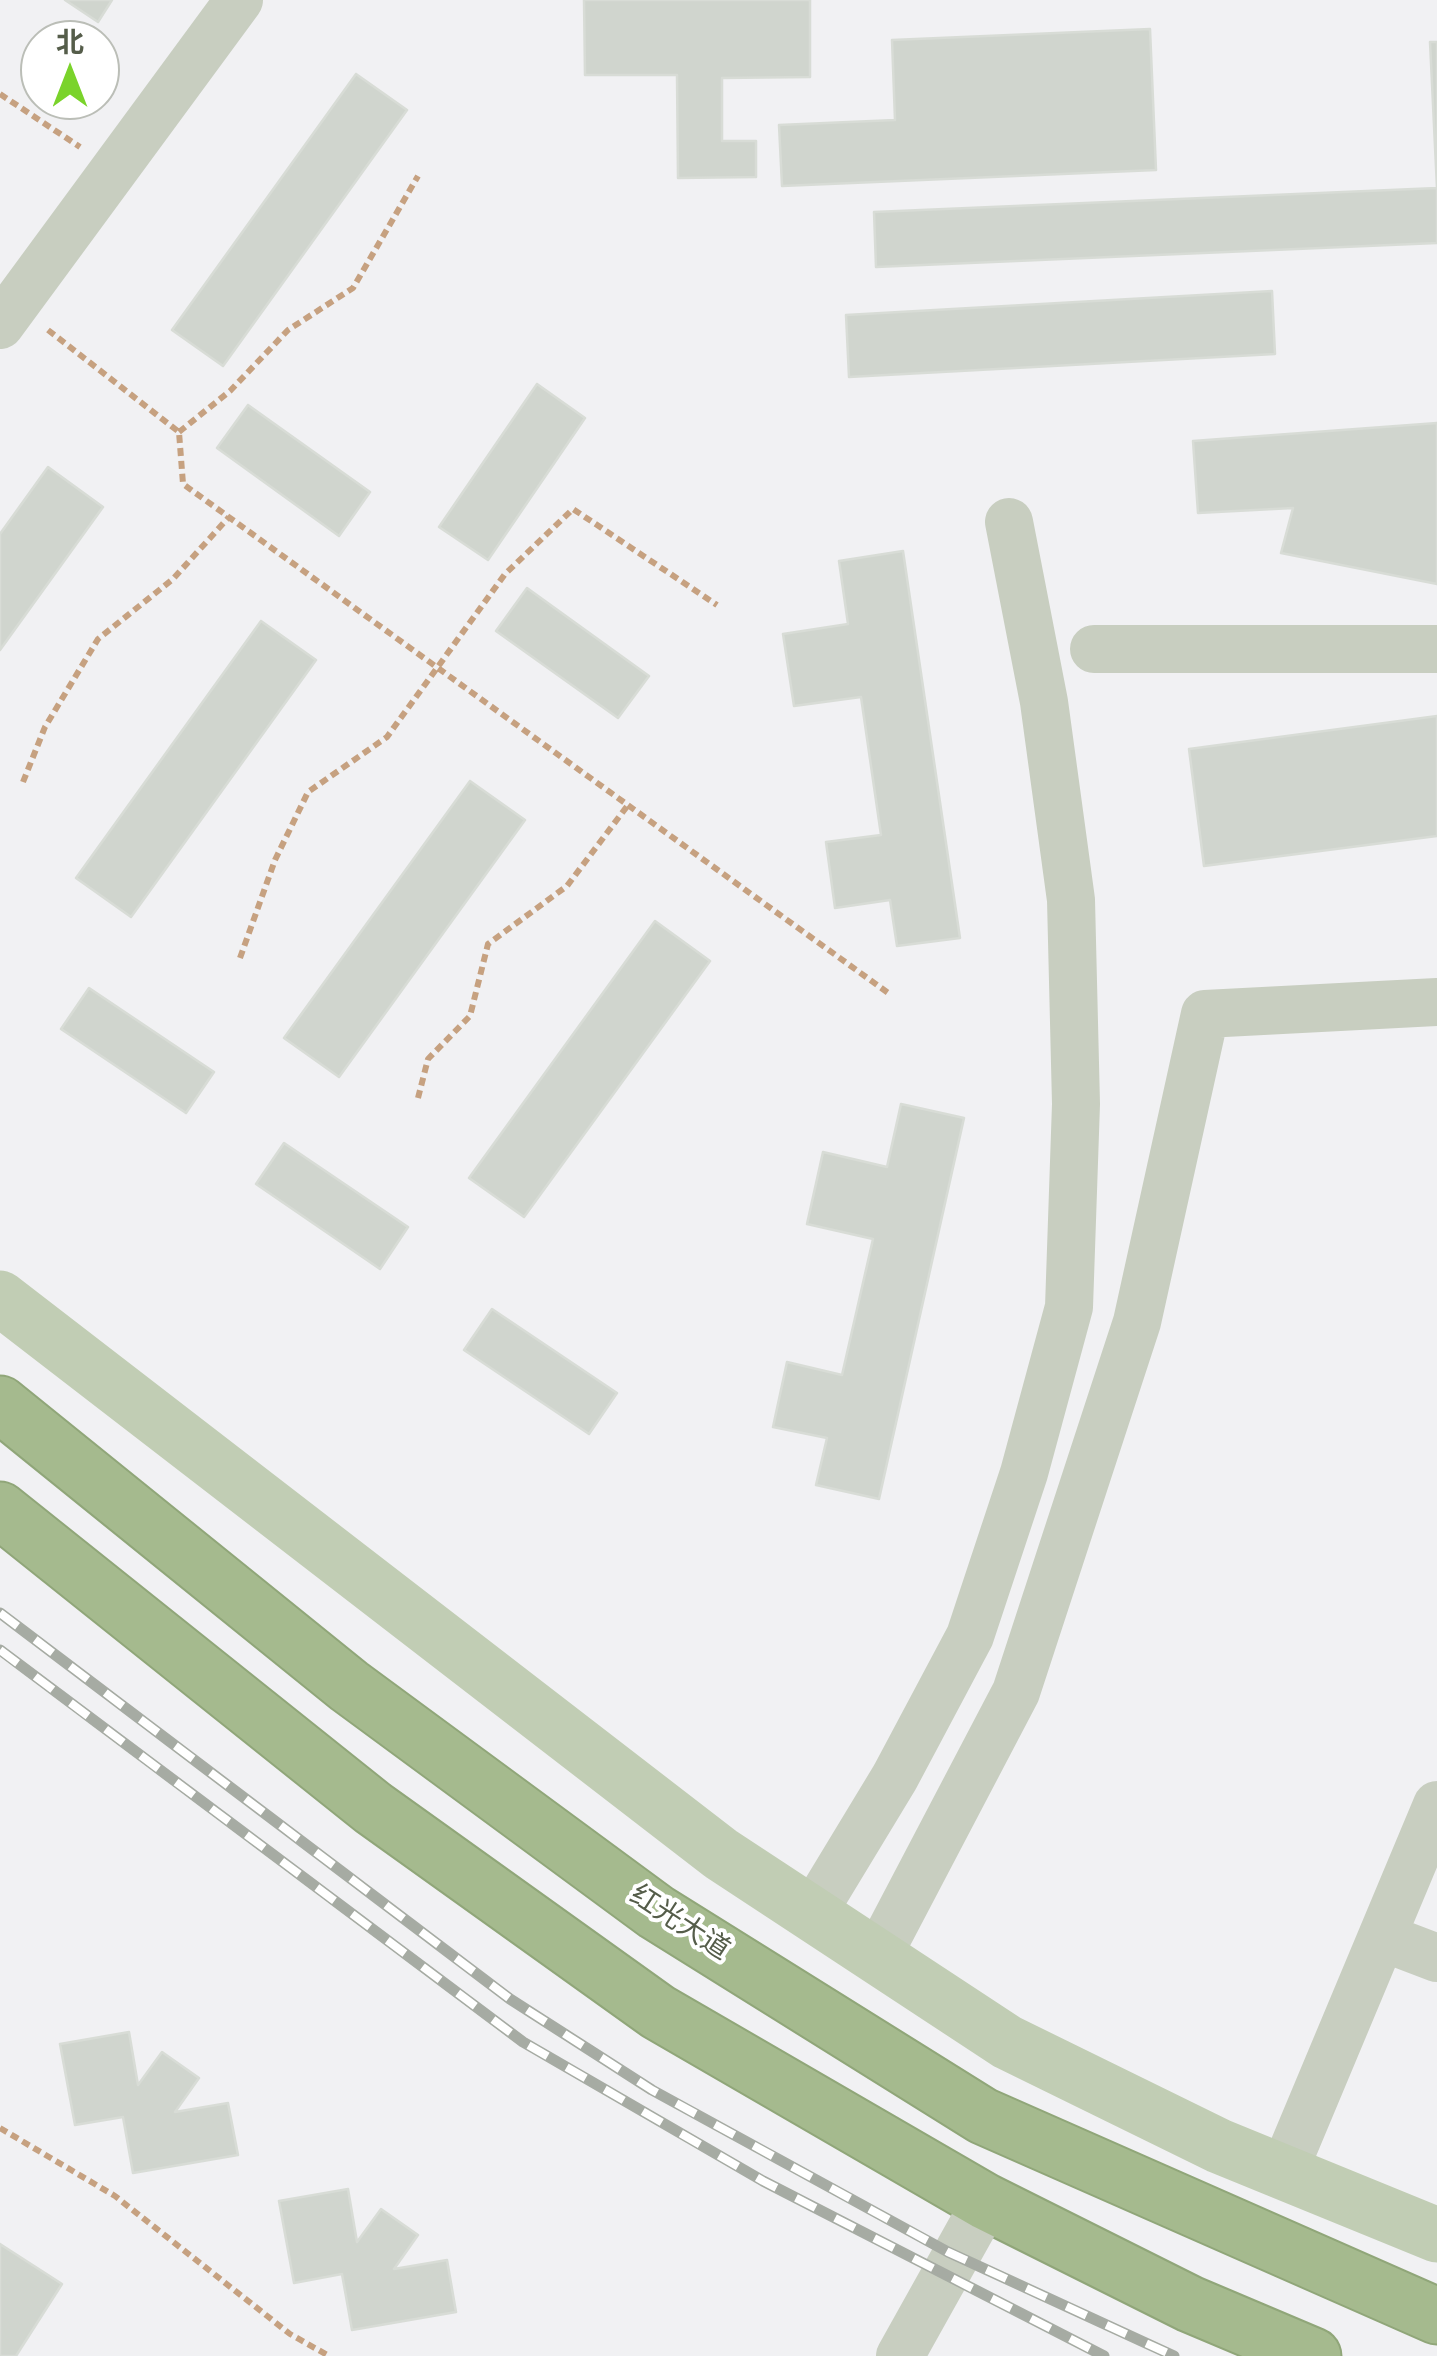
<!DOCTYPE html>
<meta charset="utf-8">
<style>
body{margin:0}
#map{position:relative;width:1437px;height:2356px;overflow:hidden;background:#f1f1f3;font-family:"Titillium Web","Noto Sans SC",sans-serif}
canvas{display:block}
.north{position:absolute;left:20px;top:20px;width:100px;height:100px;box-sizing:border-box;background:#fff;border:2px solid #bbbeb7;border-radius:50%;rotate:0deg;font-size:28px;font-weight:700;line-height:40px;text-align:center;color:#555d4a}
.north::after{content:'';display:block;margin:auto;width:35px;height:45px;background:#7ad32b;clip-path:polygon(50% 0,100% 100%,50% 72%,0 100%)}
</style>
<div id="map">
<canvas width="1437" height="2356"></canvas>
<div class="north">北</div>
</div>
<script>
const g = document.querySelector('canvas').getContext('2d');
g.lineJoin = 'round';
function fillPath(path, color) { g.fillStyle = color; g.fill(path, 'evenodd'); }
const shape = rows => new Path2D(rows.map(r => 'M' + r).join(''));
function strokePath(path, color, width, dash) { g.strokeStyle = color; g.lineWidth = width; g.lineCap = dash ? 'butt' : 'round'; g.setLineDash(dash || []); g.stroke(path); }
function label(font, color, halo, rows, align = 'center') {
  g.font = font + ' "Titillium Web","Noto Sans SC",sans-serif'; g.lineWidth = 8; g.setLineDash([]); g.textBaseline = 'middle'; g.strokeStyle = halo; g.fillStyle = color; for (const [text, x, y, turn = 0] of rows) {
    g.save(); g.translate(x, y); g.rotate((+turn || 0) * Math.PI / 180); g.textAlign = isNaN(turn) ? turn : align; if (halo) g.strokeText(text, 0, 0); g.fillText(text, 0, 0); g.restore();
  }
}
const building = shape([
 [65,0,112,0,98,22,65,0],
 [584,0,810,0,810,77,722,78,722,141,756,141,756,177,678,178,677,75,585,75,584,0],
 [1150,29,1156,170,782,186,779,125,895,120,892,40,1150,29],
 [1430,42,1437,42,1437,188,1430,42],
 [356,74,407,110,223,366,172,330,356,74],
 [1437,188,1437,243,876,267,874,212,1437,188],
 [1272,291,1275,354,849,377,846,315,1272,291],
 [537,384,585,418,488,560,439,527,537,384],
 [248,405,370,492,339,536,217,448,248,405],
 [1437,423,1437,584,1281,553,1293,508,1198,513,1193,441,1437,423],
 [48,467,103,507,0,650,0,534,48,467],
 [903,551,960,938,897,946,890,900,835,908,826,842,881,835,861,697,794,706,783,634,848,624,839,561,903,551],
 [527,588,649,676,618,718,496,631,527,588],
 [261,621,316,660,131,917,76,878,261,621],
 [1437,716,1437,836,1204,866,1189,749,1437,716],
 [470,781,525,820,339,1077,284,1038,470,781],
 [655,921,710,961,524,1217,469,1178,655,921],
 [89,988,214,1072,186,1113,61,1029,89,988],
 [901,1104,964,1118,879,1499,816,1485,827,1438,773,1427,787,1362,842,1375,873,1239,807,1224,823,1152,887,1167,901,1104],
 [284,1143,408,1227,380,1269,256,1184,284,1143],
 [492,1309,617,1393,589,1434,464,1350,492,1309],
 [129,2032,138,2085,162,2052,199,2078,175,2112,228,2103,238,2155,133,2173,123,2117,75,2125,60,2044,129,2032],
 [348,2189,357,2242,381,2209,418,2235,394,2269,447,2260,456,2312,352,2330,342,2274,294,2283,279,2201,348,2189],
 [0,2244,62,2284,16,2356,0,2356,0,2244]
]);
fillPath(building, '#d0d5ce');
strokePath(building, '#d8dcd6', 2.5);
const highway = shape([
 [0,1404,349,1686,656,1912,983,2116,1437,2316],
 [0,1510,373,1808,658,2012,986,2202,1190,2304,1313,2356]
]);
strokePath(highway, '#90a679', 59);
strokePath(shape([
 [0,94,80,147],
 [48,330,179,432,183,484,891,995],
 [179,432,230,391,288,330,353,288,418,176],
 [23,782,45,727,98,639,173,579,229,517],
 [240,958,275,860,308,792,387,737,505,574,573,509,717,605],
 [418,1098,428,1059,470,1016,488,944,567,886,628,805],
 [0,2128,115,2196,290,2334,329,2356]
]), '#c6a180', 6, [8, 5]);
strokePath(shape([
 [0,325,239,0],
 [1094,649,1437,649],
 [812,1914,895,1777,970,1636,1024,1473,1069,1307,1076,1104,1071,900,1044,702,1009,522],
 [1382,1937,1437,1958],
 [877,1957,1016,1692,1137,1322,1205,1014,1437,1002],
 [1283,2173,1437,1805],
 [900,2356,986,2202]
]), '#c8cec0', 48);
strokePath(shape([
 [0,1298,721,1854,1007,2042,1219,2146,1437,2235]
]), '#c1cdb4', 55);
strokePath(highway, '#a5ba8e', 55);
const rail = shape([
 [0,1613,510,1999,652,2090,948,2252,1174,2356],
 [0,1650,523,2042,763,2181,1104,2356]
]);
strokePath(rail, '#a6aba3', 11);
strokePath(rail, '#fff', 8, [22]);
label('28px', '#555d4a', '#fff', [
 ["红光大道",679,1924,33]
]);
</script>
